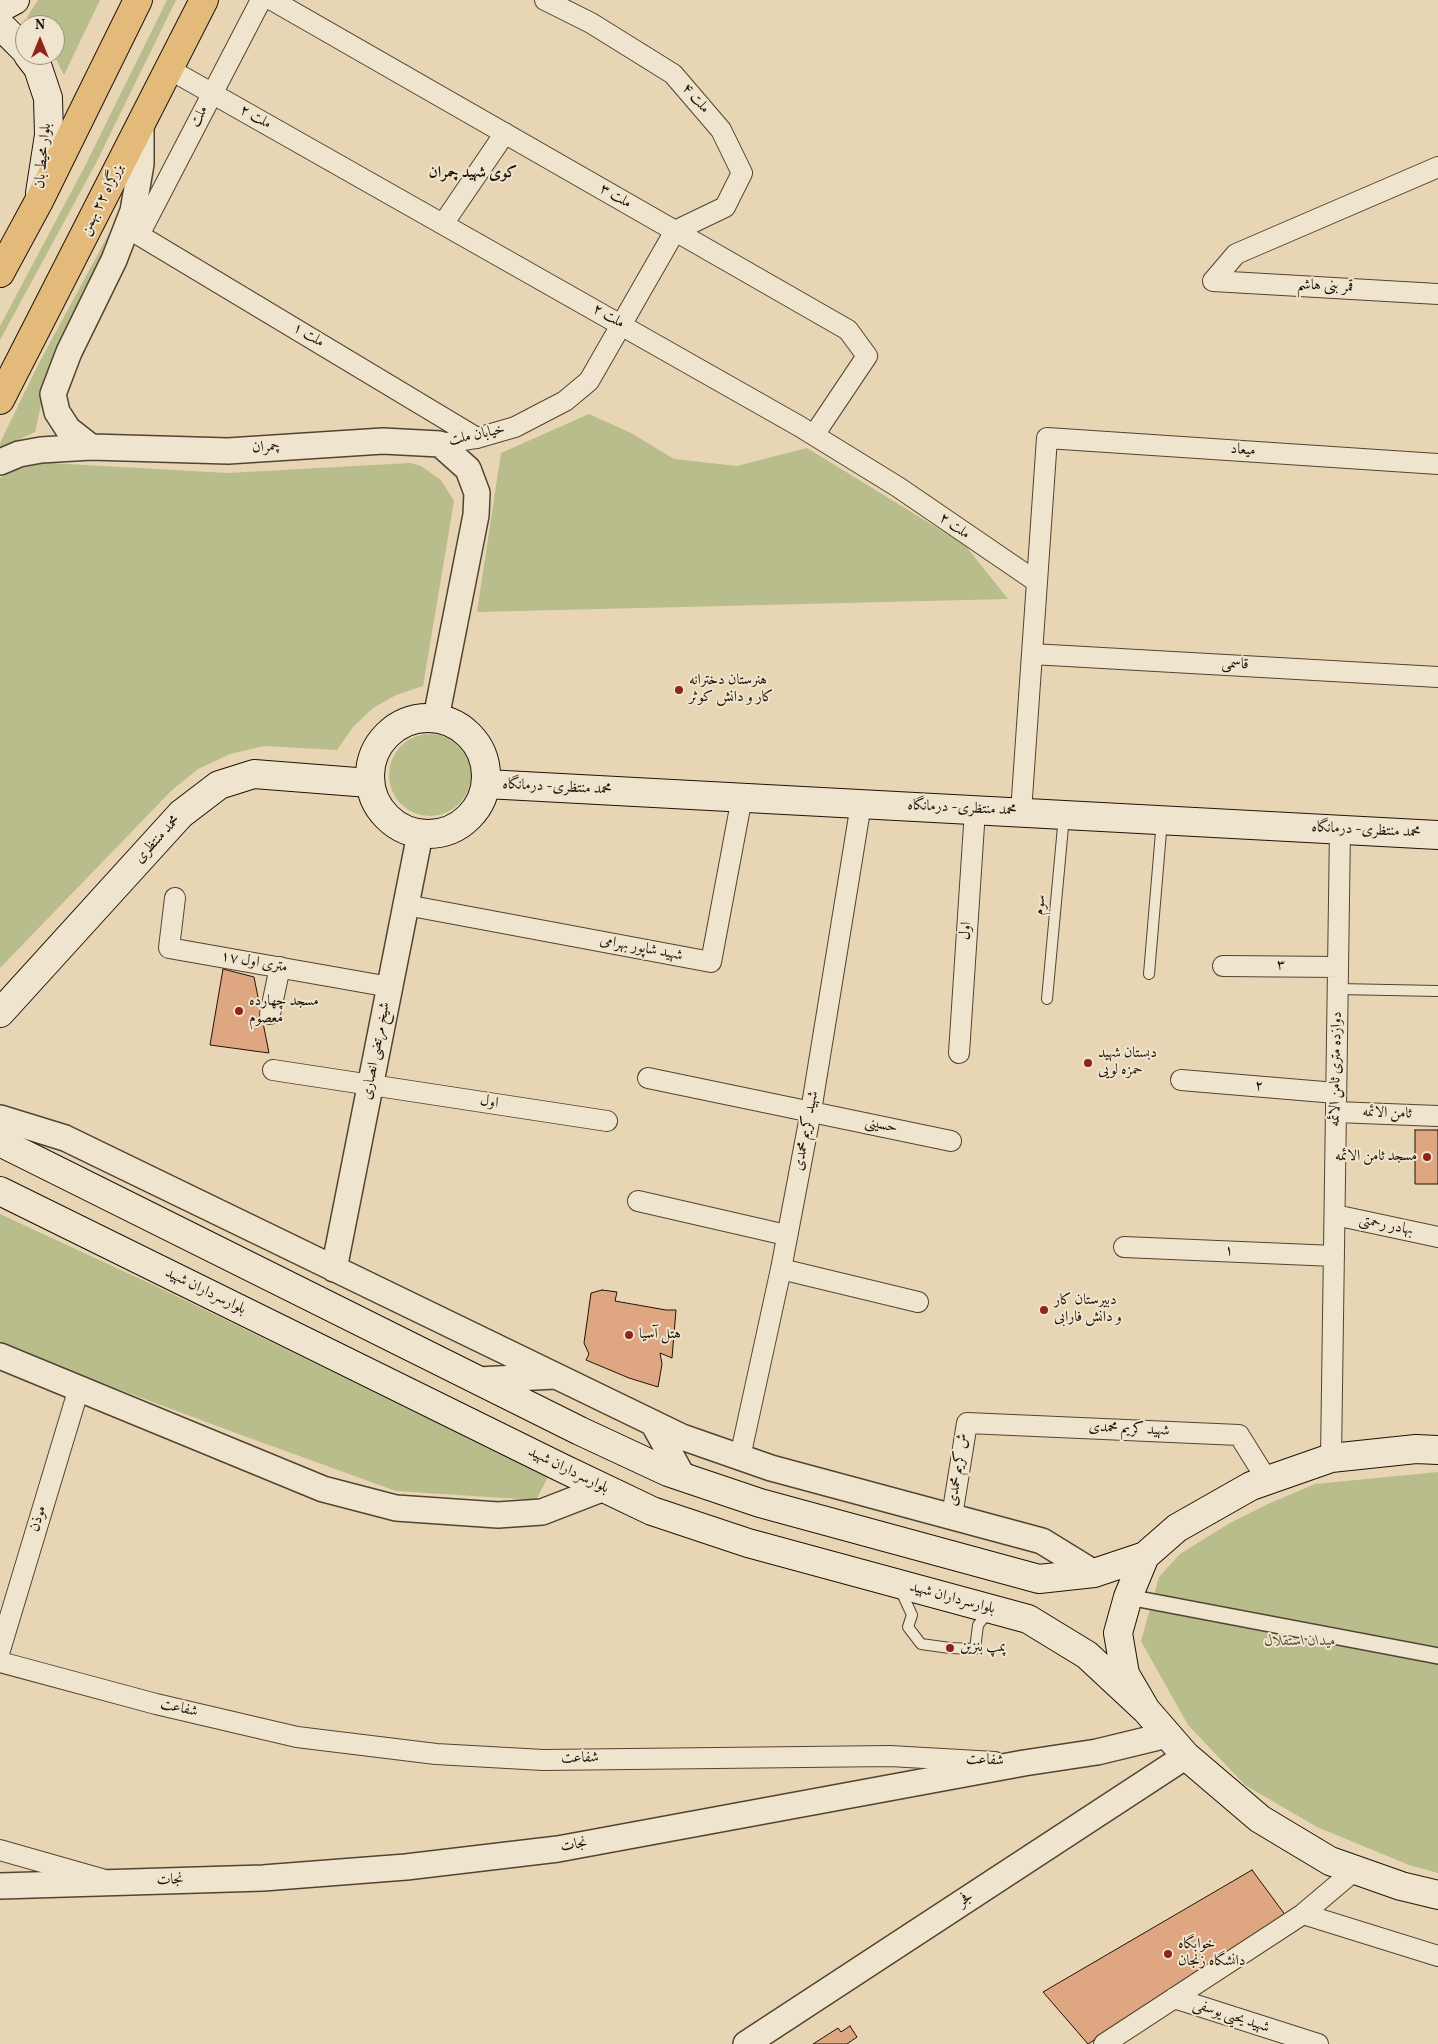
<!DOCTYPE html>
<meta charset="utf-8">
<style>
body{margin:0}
#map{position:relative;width:1438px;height:2044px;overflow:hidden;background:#e7d5b4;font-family:Vollkorn,serif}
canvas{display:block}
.north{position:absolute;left:15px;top:15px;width:50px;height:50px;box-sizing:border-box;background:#efe4ce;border:1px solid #9d907e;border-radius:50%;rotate:0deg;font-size:14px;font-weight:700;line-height:20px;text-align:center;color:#211307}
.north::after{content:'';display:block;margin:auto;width:18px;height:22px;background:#8f2418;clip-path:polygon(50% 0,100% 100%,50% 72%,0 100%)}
</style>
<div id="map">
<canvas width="1438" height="2044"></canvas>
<div class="north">N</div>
</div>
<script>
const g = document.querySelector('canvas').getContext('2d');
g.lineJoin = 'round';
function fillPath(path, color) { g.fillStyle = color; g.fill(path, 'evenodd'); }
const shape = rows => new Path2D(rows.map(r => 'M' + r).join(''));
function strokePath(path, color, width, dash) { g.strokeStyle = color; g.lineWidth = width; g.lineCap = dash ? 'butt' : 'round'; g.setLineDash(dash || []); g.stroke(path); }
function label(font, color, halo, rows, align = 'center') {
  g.font = font + ' Vollkorn,Amiri,serif'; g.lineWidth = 4; g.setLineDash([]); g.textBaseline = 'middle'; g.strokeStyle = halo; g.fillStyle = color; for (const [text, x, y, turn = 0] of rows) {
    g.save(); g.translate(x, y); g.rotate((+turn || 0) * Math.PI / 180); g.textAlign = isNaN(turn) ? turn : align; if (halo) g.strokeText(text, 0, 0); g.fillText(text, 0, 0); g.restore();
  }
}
fillPath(shape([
 [38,0,100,0,64,75,54,55,55,25,36,25,27,17],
 [167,0,176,0,96,163,0,340,0,326,85,166],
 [127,200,45,387,35,432,0,449,0,443,38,365],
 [589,414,631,433,674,459,737,466,807,448,965,545,1008,599,477,612,501,453],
 [32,462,228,473,410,463,421,466,441,480,454,501,423,686,396,695,373,708,353,727,337,750,264,746,230,754,198,769,171,791,0,968,0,478,18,467],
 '389 775a41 41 0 1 1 82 0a41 41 0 1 1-82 0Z',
 [0,1214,164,1290,548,1477,536,1500,396,1491,233,1432,0,1345],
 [1438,1472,1438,1873,1409,1865,1317,1827,1245,1785,1188,1725,1141,1641,1159,1577,1180,1554,1230,1523,1268,1504,1315,1484]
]), '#b8bd8b');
const building = shape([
 [223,969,254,977,269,1053,210,1045,223,969],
 [1415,1130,1438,1130,1438,1184,1415,1184,1415,1130],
 [602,1290,617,1292,615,1301,666,1310,676,1310,672,1358,660,1353,662,1364,658,1387,629,1378,586,1360,589,1354,584,1343,591,1293,602,1290],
 [1252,1870,1286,1916,1088,2044,1043,1992,1252,1870],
 [850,2026,857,2037,847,2044,813,2044,838,2028,841,2032,850,2026]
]);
fillPath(building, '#dea681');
strokePath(building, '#211307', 1);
const service = shape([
 [1149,974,1162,820],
 [1338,989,1438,991],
 [1047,999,1064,816],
 [900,1589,912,1615,908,1627,921,1644,950,1648,975,1649,978,1625,990,1610]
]);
const pedestrian = shape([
 [1128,1597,1438,1656]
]);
const minor = shape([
 [261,0,139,235,477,438],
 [272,0,848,330,867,356,814,435],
 [169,69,799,426,898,487,1037,582],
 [443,224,505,133],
 [1213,281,1236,254,1438,167],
 [1213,281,1438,294],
 [440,444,477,438,515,427,565,401,589,381,675,231,725,207,742,173,721,130,673,74,591,23,545,0],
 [1032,654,1438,677],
 [1021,812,1047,438,1438,464],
 [175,898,169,948,390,987],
 [406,905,711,962,742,797],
 [1223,966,1338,967],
 [270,1014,280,967],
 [959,1053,975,810],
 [273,1070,607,1121],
 [648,1078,951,1141],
 [1181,1080,1336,1093],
 [1336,1112,1438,1116],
 [638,1201,786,1235],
 [1335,1215,1438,1237],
 [1124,1247,1334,1256],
 [781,1269,918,1302],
 [740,1457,781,1269,811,1111,861,804],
 [1331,1458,1340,829],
 [952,1516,967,1423,1239,1435,1267,1480],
 [0,1650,79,1388],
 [0,1662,156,1704,297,1737,436,1754,543,1760,890,1756,995,1762],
 [0,1850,102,1879],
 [1303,1914,1438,1956],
 [1174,1998,1318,2044],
 [1104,2044,1303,1914,1355,1870]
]);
const tertiary = shape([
 [91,447,68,429,57,412,53,394,69,352,114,260,133,211,141,164,141,124],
 [0,462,19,454,41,450,91,447,228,451,383,441,440,444,468,469,477,493,476,515,436,718],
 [0,1118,65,1138,682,1437,771,1468,1042,1541,1094,1573],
 [334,1269,420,834],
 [0,1356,323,1489,396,1508,498,1515,542,1512,604,1488],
 [479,1380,554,1376],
 [653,1423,683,1477],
 [0,1886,263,1878,406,1867,558,1849,1024,1763,1097,1752,1167,1735],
 [746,2044,1186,1756]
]);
const secondary = shape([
 [0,8,15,0],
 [0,25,25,50],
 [28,55,38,68,48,98,49,135,40,193],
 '370 776a58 58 0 1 1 116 0a58 58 0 1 1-116 0Z',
 [486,784,1438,835],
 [0,1013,181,814,219,785,254,774,369,783],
 [0,1142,580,1431,668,1472,760,1503,1039,1579,1094,1573,1145,1556],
 [0,1191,562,1468,652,1511,748,1543,1028,1619,1087,1655,1146,1710],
 [1438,1450,1416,1449,1331,1458,1251,1486,1177,1528,1145,1556,1128,1597,1118,1633,1125,1674,1146,1710,1186,1756,1260,1819,1330,1861,1401,1886,1438,1895]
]);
const trunk = shape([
 [0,273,39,201,138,0],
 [0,400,204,0]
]);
strokePath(service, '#524432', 12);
strokePath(pedestrian, '#524432', 18);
strokePath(minor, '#524432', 22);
strokePath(tertiary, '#524432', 28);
strokePath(secondary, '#211307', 30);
strokePath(trunk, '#211307', 30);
strokePath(service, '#efe4ce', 10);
strokePath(pedestrian, '#efe4ce', 15);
strokePath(minor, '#efe4ce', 20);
strokePath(tertiary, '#efe4ce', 25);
strokePath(secondary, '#efe4ce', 28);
strokePath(trunk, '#e4ba7a', 28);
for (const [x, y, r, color] of [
 [679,690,5,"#8f2418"],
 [239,1011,5,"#8f2418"],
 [1088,1063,5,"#8f2418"],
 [1427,1157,5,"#8f2418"],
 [1044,1310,5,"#8f2418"],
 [629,1335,5,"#8f2418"],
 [950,1648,5,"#8f2418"],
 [1168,1954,5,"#8f2418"]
]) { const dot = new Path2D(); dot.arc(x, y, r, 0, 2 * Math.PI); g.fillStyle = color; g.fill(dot); strokePath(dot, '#efe4ce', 2); }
label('15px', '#211307', '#efe4ce', [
 ["ملت ۴",695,99,49],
 ["ملت",200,117,-63],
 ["ملت ۲",255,118,29],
 ["بلوار محیط بان",44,156,-84],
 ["ملت ۳",615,197,30],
 ["بزرگراه ۲۲ بهمن",103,200,-63],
 ["قمر بنی هاشم",1325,287,3],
 ["ملت ۲",608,317,30],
 ["ملت ۱",308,336,31],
 ["خیابان ملت",477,436,-12],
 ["چمران",266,448,-4],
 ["میعاد",1243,451,4],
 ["ملت ۲",954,527,35],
 ["قاسمی",1235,665,3],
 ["محمد منتظری- درمانگاه",557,788,3],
 ["محمد منتظری- درمانگاه",962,809,3],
 ["محمد منتظری- درمانگاه",1366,831,3],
 ["محمد منتظری",158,840,-47],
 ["سوم",1041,905,-85],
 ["اول",967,931,-86],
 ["شهید شاپور بهرامی",641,949,11],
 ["۱۷ متری اول",254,963,10],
 ["۳",1281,966,1],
 ["شیخ مرتضی انصاری",377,1051,-79],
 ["دوازده متری ثامن الائمه",1337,1069,-89],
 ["۲",1259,1087,4],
 ["اول",489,1103,9],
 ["ثامن الائمه",1387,1114,2],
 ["حسینی",881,1126,12],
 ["شهید کریم محمدی",807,1131,-79],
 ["بهادر رحمتی",1386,1226,12],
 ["۱",1229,1252,2],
 ["بلوارسرداران شهید",205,1292,26],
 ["شهید کریم محمدی",1129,1430,3],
 ["ش کریم محمدی",959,1470,-81],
 ["بلوارسرداران شهید",568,1471,26],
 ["موذن",39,1519,-73],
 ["بلوارسرداران شهید",952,1599,15],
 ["شفاعت",179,1709,13],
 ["شفاعت",580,1759,-1],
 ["شفاعت",985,1761,3],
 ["نجات",574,1846,-10],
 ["نجات",170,1881,-2],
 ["فجر",966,1900,-33],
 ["شهید یحیی یوسفی",1231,2017,18]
]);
label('15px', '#211307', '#efe4ce', [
 ["هنرستان دخترانه",689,681],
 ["کار و دانش کوثر",689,698],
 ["مسجد چهارده",249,1002],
 ["معصوم",249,1019],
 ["دبستان شهید",1098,1054],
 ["حمزه لویی",1098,1071],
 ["مسجد ثامن الائمه",1417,1157,"right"],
 ["دبیرستان کار",1054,1301],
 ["و دانش فارابی",1054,1318],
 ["هتل آسیا",639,1335],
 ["پمپ بنزین",960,1648],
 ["خوابگاه",1178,1945],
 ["دانشگاه زنجان",1178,1962]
], 'left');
label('italic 15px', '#564e35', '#efe4ce', [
 ["میدان استقلال",1300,1642]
]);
label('bold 16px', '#211307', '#efe4ce', [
 ["کوی شهید چمران",473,174]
]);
</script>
